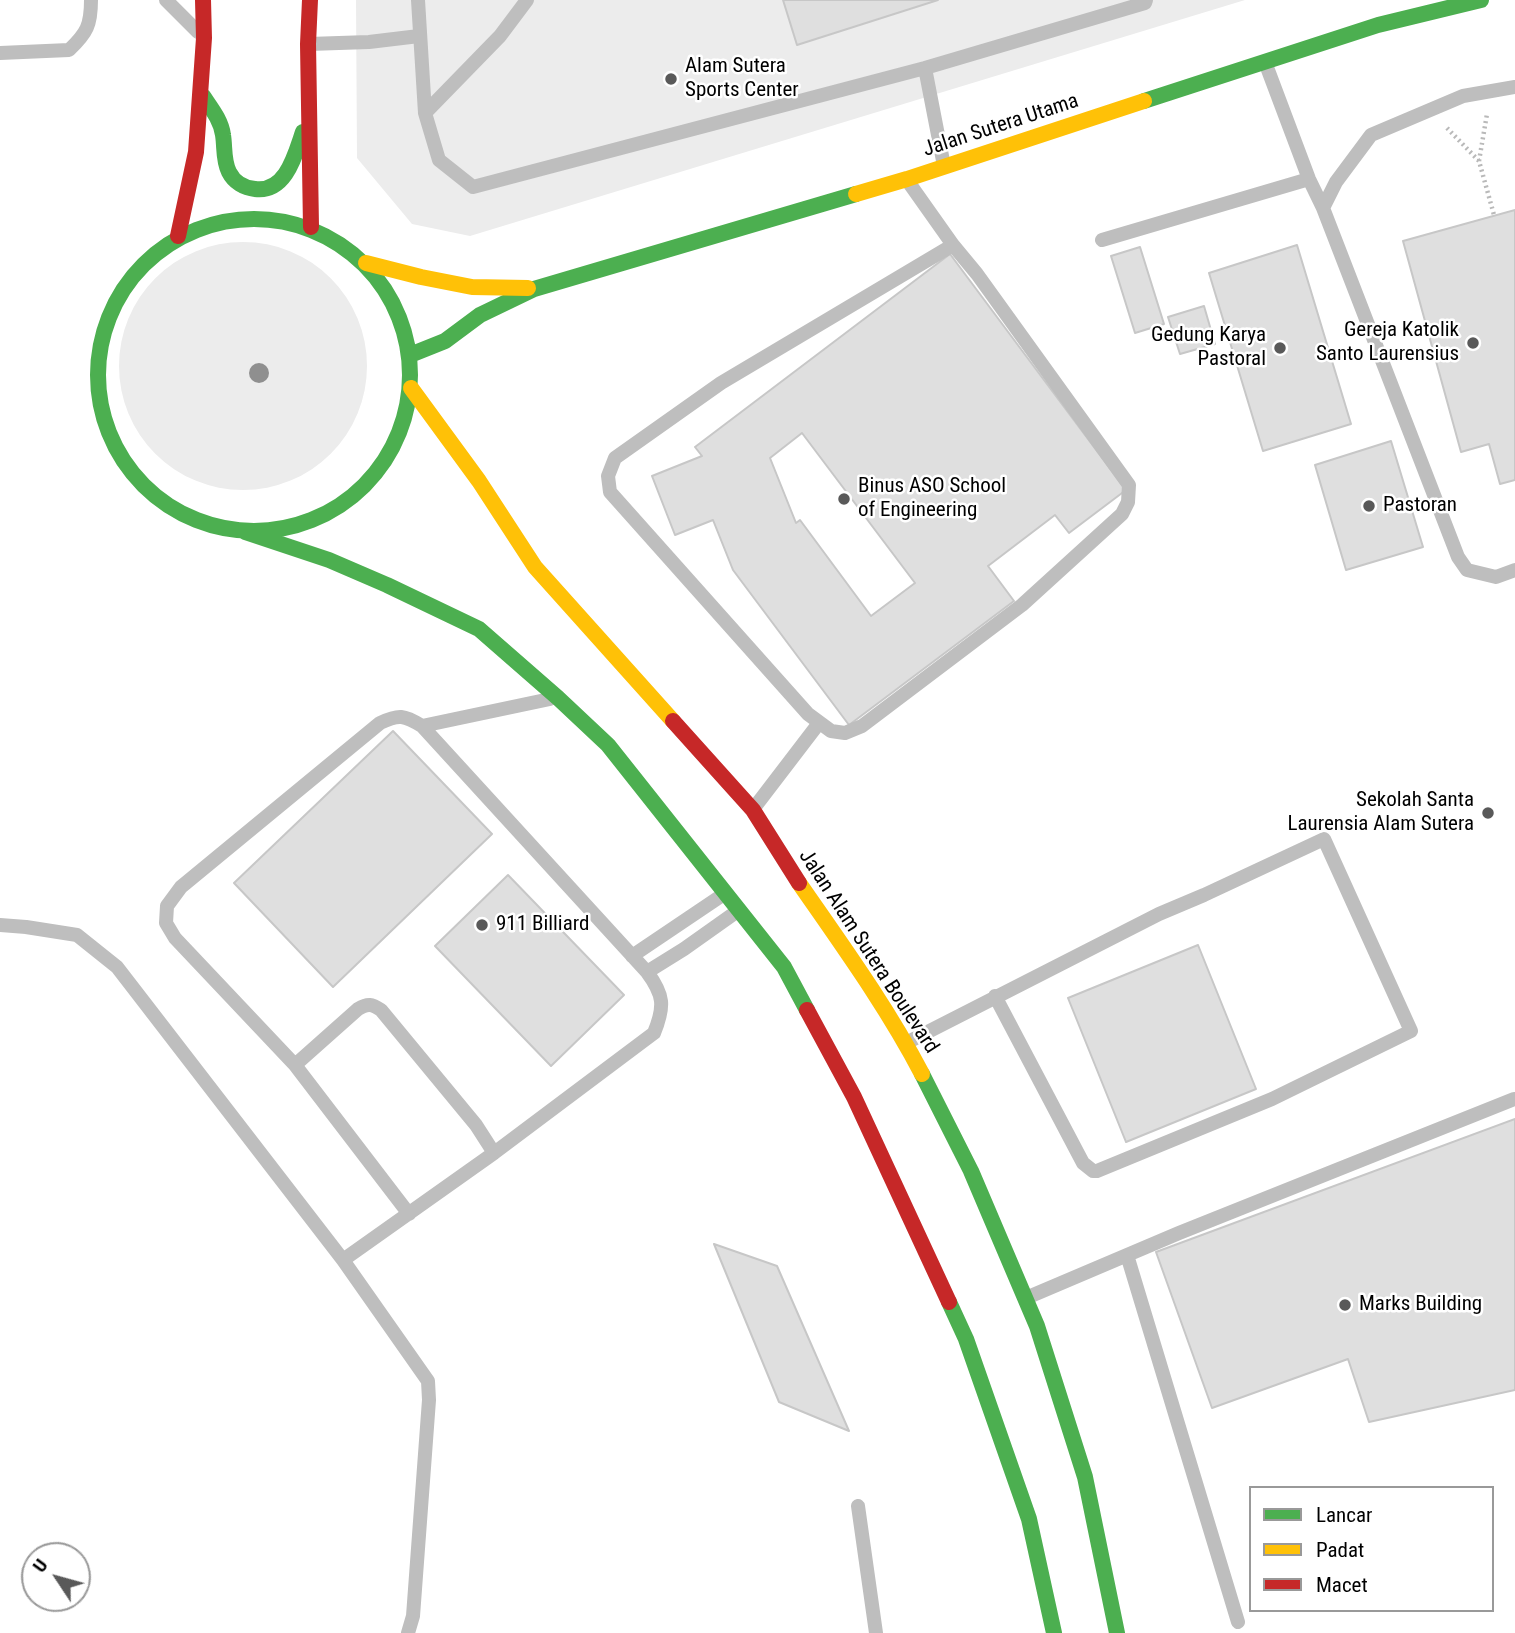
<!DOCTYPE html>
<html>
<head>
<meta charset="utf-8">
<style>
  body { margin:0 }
  #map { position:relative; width:1515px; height:1633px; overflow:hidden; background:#fff; font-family:"Roboto Condensed",sans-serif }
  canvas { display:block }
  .legend { position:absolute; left:1249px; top:1486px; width:245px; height:126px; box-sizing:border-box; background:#fff; border:2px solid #999; margin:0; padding:9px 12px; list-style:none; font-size:21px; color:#000 }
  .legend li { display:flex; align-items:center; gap:14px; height:35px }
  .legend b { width:35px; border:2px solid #999 }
  .north { position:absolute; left:21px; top:1542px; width:70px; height:70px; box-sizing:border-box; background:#fff; border:2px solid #999; border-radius:50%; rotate:306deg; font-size:19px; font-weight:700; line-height:28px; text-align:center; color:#000 }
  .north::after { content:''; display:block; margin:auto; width:24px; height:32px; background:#595959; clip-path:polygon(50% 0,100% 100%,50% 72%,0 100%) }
</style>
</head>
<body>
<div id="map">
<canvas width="1515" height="1633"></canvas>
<ul class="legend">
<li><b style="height:9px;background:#4caf50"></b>Lancar</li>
<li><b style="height:9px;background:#ffc107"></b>Padat</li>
<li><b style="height:9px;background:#c62828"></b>Macet</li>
</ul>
<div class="north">U</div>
</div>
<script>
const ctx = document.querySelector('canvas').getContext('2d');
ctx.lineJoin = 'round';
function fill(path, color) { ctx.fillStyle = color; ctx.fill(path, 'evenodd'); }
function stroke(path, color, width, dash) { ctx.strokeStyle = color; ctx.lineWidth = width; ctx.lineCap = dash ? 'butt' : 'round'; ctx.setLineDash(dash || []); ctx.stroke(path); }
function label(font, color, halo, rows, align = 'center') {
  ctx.font = font + ' "Roboto Condensed",sans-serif'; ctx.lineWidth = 5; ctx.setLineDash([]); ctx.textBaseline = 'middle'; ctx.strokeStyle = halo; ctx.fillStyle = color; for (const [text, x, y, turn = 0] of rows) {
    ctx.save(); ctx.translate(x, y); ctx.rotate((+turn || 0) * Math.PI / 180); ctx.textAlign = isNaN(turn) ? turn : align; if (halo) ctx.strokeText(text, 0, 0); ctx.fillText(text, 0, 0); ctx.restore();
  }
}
fill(new Path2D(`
  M356,0h889l-775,236 -58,-12 -55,-66z
  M119 366a124 124 0 1 1 248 0a124 124 0 1 1-248 0Z`), '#ececec');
const building = new Path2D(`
  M783,0h155l-141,45z
  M1515,210v270l-15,4 -11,-40 -28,8 -58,-211z
  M1297,245l54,179 -88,27 -54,-178z
  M1140,247l24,77 -29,9 -24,-77z
  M950,254l176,236 -57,43 -14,-18 -67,51 26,35 -165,124 -116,-155 -20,-50 -38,15 -23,-59 50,-20 -7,-9zM802,433l113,150 -44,33 -71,-96 -4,3 -26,-65z
  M1204,306l11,38 -35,10 -12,-37z
  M1391,441l32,106 -77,23 -31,-105z
  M393,731l99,103 -159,153 -99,-104z
  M508,875l116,120 -73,71 -116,-120z
  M1198,945l58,144 -130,53 -58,-144z
  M1515,1119v271l-146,32 -21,-63 -136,49 -56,-156z
  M714,1244l63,22 72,165 -70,-29z`);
fill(building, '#dfdfdf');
stroke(building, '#c7c7c7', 2);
stroke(new Path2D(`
  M1447,128l32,33 15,54
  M1479,161l8,-47`), '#b9b9b9', 4.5, [2, 3.5]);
stroke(new Path2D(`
  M166,0l32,32
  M418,0l7,113 14,47 34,27 452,-119 220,-65 1,-3
  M309,44l60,-2 50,-6
  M0,53l69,-3c18,-17 22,-25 22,-50
  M1265,62l44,117 14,29 135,349 9,13 29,7 19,-7
  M925,68l19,98
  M425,113l75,-77 27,-36
  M907,180l46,65
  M1323,208l13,-26 35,-47 92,-39 52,-9
  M1102,240l207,-61
  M953,245l24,29 152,211 -1,17 -6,12 -100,91 -160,121 -17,7 -14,-2 -23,-17 -198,-222 -2,-16 7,-18 106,-75z
  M422,726l128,-27
  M754,808l65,-85
  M0,925l26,2 51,8 40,32 226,293 85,121 1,19 -16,216 -5,17
  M632,956l92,-62
  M647,972l37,-23 55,-39
  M908,1042l251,-128 45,-19 120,-56 87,192 -139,68 -175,72h-4l-10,-8 -88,-167
  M295,1065l63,-56c10,-6 14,-5 23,1l95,115 18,28 -151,107
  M409,1214l-114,-149 -120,-127 -9,-15 1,-17 14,-19 199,-164c19,-9 24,-8 42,3l225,246c17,23 18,34 7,61l-160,120
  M1127,1255l111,367
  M1026,1298l153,-65 335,-134
  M858,1506l18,127`), '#bebebe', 14);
stroke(new Path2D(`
  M203,96c8,12 18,24 20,39 2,12 0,25 6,37 5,10 15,16 26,17 31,4 40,-34 48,-57
  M1144,101l234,-76 103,-25
  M98 375a156 156 0 1 1 312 0a156 156 0 1 1-312 0Z
  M410,355l35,-14 35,-26 54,-26 322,-95
  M245,532l84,28 58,25 92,44 79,69 50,47 176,222 23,43
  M922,1074l49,97 66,155 48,151 32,156
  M949,1302l17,37 63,180 25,114`), '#4caf50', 16);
stroke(new Path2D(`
  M856,194l51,-15 237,-78
  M366,263l55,14 51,10 56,1
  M411,388l68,93 56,86 138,154
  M799,883c43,62 88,124 123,191`), '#ffc107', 16);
stroke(new Path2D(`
  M310,0l-2,44 3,183
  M178,236l18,-84 8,-114 -1,-38
  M673,721l80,89 46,73
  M807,1010l47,87 95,205`), '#c62828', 16);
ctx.fillStyle = '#8f8f8f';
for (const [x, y] of [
  [259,373]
]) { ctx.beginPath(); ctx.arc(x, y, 10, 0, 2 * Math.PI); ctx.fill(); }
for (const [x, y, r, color] of [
  [671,79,7,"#595959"],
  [1473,343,7,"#595959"],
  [1280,348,7,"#595959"],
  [844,499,7,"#595959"],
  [1369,506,7,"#595959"],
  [1488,813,7,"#595959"],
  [482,925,7,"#595959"],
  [1345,1305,7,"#595959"]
]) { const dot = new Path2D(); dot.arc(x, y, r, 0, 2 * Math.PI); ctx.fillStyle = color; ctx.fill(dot); stroke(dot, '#fff', 2.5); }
label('21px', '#000', '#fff', [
  ["Alam Sutera",685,67],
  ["Sports Center",685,91],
  ["Gereja Katolik",1459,331,"right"],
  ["Santo Laurensius",1459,355,"right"],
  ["Gedung Karya",1266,336,"right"],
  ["Pastoral",1266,360,"right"],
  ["Binus ASO School",858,487],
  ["of Engineering",858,511],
  ["Pastoran",1383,506],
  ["Sekolah Santa",1474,801,"right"],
  ["Laurensia Alam Sutera",1474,825,"right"],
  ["911 Billiard",496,925],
  ["Marks Building",1359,1305]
], 'left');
label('21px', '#000', '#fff', [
  ["Jalan Sutera Utama",1001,126,-18],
  ["Jalan Alam Sutera Boulevard",868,952,57]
]);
</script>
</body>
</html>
